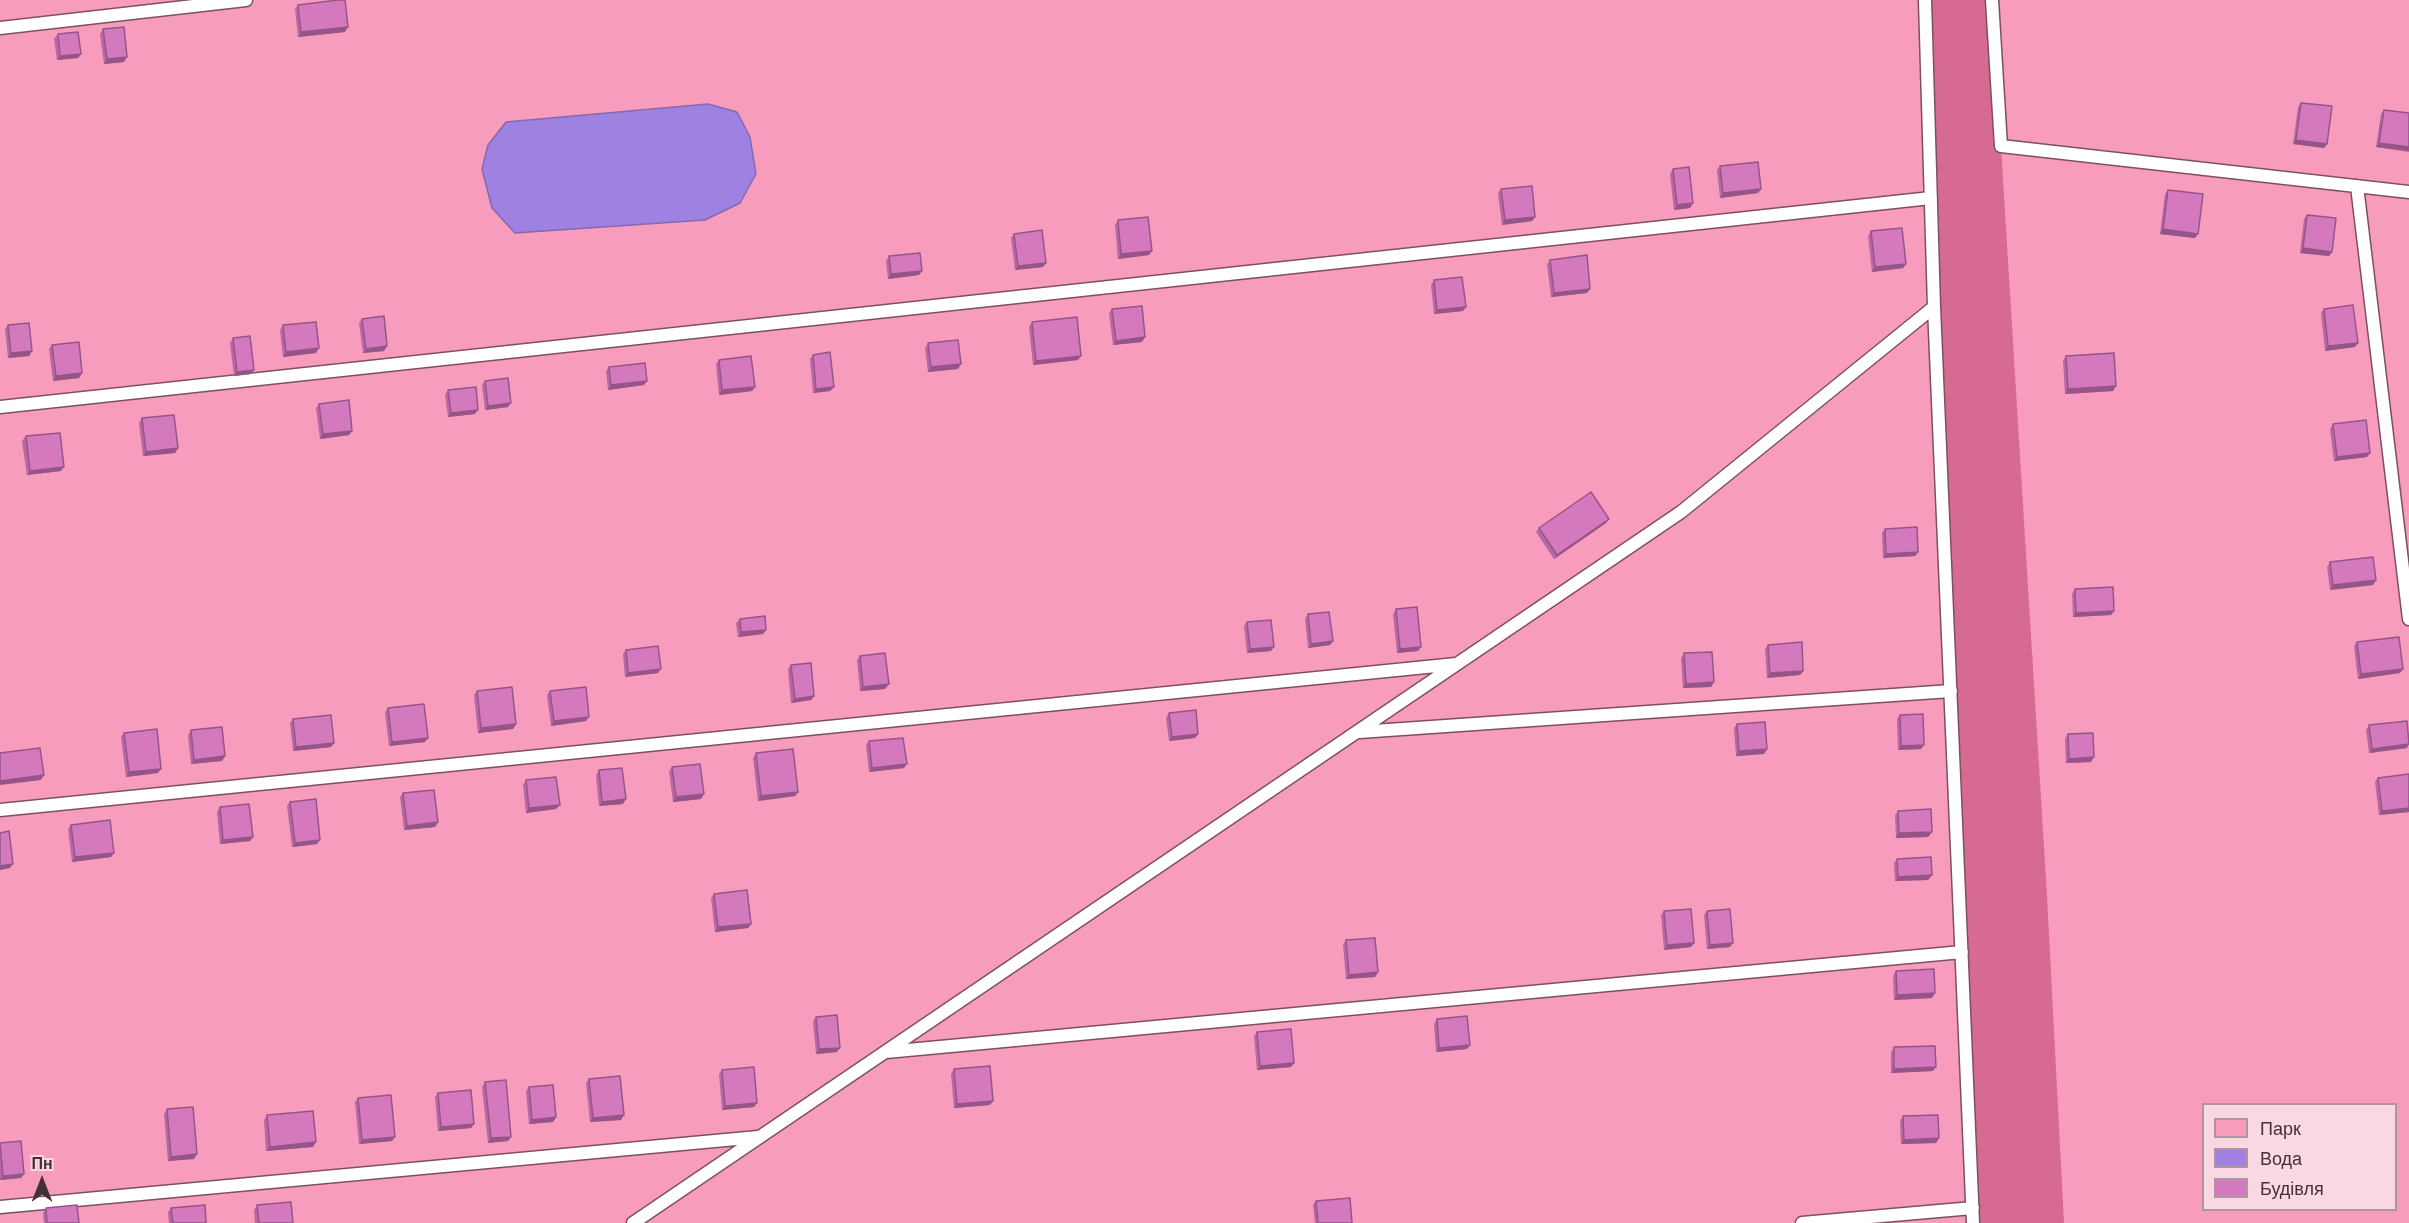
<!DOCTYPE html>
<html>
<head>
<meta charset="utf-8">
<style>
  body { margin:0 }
  #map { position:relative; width:2409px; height:1223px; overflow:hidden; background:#f9c4d6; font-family:Barlow,sans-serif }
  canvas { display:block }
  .legend { position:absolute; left:2202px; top:1103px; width:195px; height:108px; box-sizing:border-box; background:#f9d8e3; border:2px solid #b1959e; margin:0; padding:8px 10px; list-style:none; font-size:18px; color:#453037 }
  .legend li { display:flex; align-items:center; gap:12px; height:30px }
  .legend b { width:30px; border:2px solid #b1959e }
  .north { position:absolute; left:12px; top:1151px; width:60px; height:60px; -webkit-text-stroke:4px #f9d8e3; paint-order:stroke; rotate:0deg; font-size:16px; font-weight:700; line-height:24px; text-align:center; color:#453037 }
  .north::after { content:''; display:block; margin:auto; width:21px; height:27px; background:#453037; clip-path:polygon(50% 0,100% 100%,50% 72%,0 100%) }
</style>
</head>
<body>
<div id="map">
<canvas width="2409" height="1223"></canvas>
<ul class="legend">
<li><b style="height:16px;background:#f89cbd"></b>Парк</li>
<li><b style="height:16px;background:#9f81e2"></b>Вода</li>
<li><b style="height:16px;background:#d579bf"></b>Будівля</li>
</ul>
<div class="north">Пн</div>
</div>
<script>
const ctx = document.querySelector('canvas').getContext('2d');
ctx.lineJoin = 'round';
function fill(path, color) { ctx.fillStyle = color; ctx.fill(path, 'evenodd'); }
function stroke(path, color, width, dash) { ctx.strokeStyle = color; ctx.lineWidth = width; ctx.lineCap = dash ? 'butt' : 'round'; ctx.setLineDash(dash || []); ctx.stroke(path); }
fill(new Path2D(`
  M0,0h2409v1223h-2409zM2204,1104h192v106h-192z`), '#f89cbd');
fill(new Path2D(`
  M1925,0h67l55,896 17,327h-91z`), '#d66a95');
const water = new Path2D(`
  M708,104l29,8 13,25 6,37 -16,29 -35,17 -190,13 -23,-25 -10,-39 6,-24 18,-23z`);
fill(water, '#9f81e2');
stroke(water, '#8469af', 1.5);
const service = new Path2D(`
  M1925,0l9,307 39,916
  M1992,0l9,146 408,46
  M0,28l246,-28
  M2357,186l52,433
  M0,407l1931,-209
  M1359,732l592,-41
  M0,810l1456,-146
  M886,1052l1076,-100
  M0,1207l758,-70
  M633,1223l1048,-711 253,-205
  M1802,1223l171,-15`);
stroke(service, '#7d5060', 15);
stroke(service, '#fff', 12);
fill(new Path2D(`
  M298,5l47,27 -47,5 -3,-28z
  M103,29l21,33 -20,2 -4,-30z
  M58,34l23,20 -3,4 -21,2 -3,-21z
  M2301,103l26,41 -3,4 -31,-4 5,-37z
  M2384,110l25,3v39l-33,-5 5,-33z
  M1720,166l41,23 -3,4 -38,5 -3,-28z
  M1673,169l17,39 -16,2 -4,-36z
  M1501,189l34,28 -3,4 -30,4 -4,-32z
  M2168,190l27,48 -35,-4 5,-40z
  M2307,215l25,37 -3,4 -29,-3 4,-34z
  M1118,220l34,31 -3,4 -31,4 -3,-34z
  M1871,231l35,33 -3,4 -31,4 -4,-36z
  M1014,234l29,33 -28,3 -4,-32z
  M889,256l33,15 -3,4 -31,4 -2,-18z
  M1550,260l40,29 -3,4 -36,4 -4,-33z
  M1434,280l32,27 -3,4 -29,3 -3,-29z
  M1112,309l30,33 -29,3 -4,-32z
  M2324,309l31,38 -30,4 -4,-38z
  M362,319l22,32 -21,2 -4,-30z
  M1032,322l46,38 -45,5 -4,-38z
  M8,325l24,26 -3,5 -21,2 -3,-29z
  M283,325l33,28 -33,4 -3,-27z
  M233,338l18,36 -17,2 -4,-33z
  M928,343l30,26 -30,3 -3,-24z
  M52,345l30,28 -3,5 -26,3 -4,-32z
  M813,355l21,32 -4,4 -17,2 -3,-34z
  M2066,356l47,35 -48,3 -2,-34z
  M719,360l36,27 -3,4 -33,4 -3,-31z
  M609,367l35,18 -36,5 -2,-19z
  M485,381l23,26 -23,3 -3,-25z
  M448,390l27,24 -27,3 -3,-22z
  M319,404l33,27 -3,4 -29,4 -4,-31z
  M142,418l36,30 -3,5 -32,3 -4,-33z
  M2333,424l37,29 -3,4 -33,4 -4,-32z
  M26,436l35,35 -34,4 -5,-34z
  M1606,523l-52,36 -18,-27 3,-4z
  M1885,529l33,23 -3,4 -32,2 -1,-25z
  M2330,562l46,18 -3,5 -43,5 -3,-23z
  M2075,589l39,22 -3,4 -38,2 -1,-23z
  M1396,609l25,38 -3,4 -21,2 -4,-39z
  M1308,614l25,27 -3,4 -22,3 -3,-29z
  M740,619l26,11 -3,4 -25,3 -2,-14z
  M1247,622l24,29 -24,2 -3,-27z
  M2357,642l43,31 -42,6 -4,-33z
  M1768,645l35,26 -3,4 -33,3 -2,-29z
  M626,650l32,23 -33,4 -2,-23z
  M1684,653l30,29 -3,5 -28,1 -2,-30z
  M860,656l29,28 -4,5 -25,2 -3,-31z
  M791,665l23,31 -3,4 -20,3 -3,-34z
  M477,691l39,33 -3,5 -35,4 -4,-38z
  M550,691l36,30 -35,5 -4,-31z
  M388,708l37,34 -36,4 -4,-34z
  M1169,713l29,21 -3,4 -26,3 -3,-23z
  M1900,715l21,34 -23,1 -1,-31z
  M293,719l41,24 -3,4 -38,4 -3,-28z
  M1737,724l30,25 -3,5 -28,2 -2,-28z
  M2369,725l38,23 -38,5 -3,-23z
  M191,730l34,26 -3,5 -31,3 -3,-29z
  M124,733l34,40 -32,4 -5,-40z
  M2068,734l23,28 -25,1 -1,-24z
  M869,741l35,27 -35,4 -3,-27z
  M756,753l42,39 -3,4 -37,5 -5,-43z
  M672,767l32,27 -3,5 -28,3 -4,-31z
  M599,770l24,34 -24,2 -3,-31z
  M2409,774v38l-30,3 -4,-33 3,-4z
  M526,780l34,25 -4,4 -30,4 -3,-28z
  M403,793l35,29 -3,5 -31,3 -4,-33z
  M290,802l30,38 -3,4 -25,3 -5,-41z
  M220,807l33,30 -3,4 -30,3 -3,-32z
  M1898,811l34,21 -4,5 -32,1 -1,-23z
  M71,825l43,28 -3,4 -39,5 -4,-33z
  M1897,859l35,16 -4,5 -33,1 -1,-18z
  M714,894l37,30 -3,4 -33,4 -4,-34z
  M1664,911l27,36 -27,3 -3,-35z
  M1707,911l23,36 -23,2 -3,-34z
  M1346,940l32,32 -3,5 -29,2 -3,-34z
  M1896,971l36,27 -38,2 -1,-24z
  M816,1017l21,35 -21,2 -3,-33z
  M1437,1019l33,26 -3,4 -31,3 -2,-28z
  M1257,1032l37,31 -3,4 -34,3 -3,-34z
  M1894,1047l42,20 -3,4 -42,2v-21z
  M954,1069l36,36 -36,3 -3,-34z
  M722,1070l35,33 -3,4 -32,3 -3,-36z
  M589,1079l32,41 -31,2 -4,-39z
  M485,1082l26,55 -3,4 -20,2 -6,-56z
  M529,1087l27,30 -3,5 -24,2 -3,-33z
  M438,1093l36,31 -3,4 -33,3 -3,-34z
  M358,1098l34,43 -33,3 -4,-42z
  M167,1109l27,50 -26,2 -4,-47z
  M267,1115l46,32 -47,4 -2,-31z
  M1903,1116l36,22 -3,5 -35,1 -1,-23z
  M0,1143l24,31 -3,4 -21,2z
  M1316,1201l36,22h-37l-2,-18z
  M257,1205l36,18h-38l-1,-13z
  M46,1208l33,15h-35l-1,-10z
  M171,1208l35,15h-37l-1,-11z`), '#b768a4');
fill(new Path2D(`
  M348,27l-3,5 -47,5 3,-5z
  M81,54l-3,4 -21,2 3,-4z
  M127,57l-3,5 -20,2 3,-5z
  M2296,140l31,4 -3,4 -31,-4z
  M2379,143l30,4v4l-33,-4z
  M1761,189l-3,4 -38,5 3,-5z
  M1693,203l-3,5 -16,2 3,-5z
  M1535,217l-3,4 -30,4 3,-5z
  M2163,229l35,5 -3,4 -35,-4z
  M2303,248l29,4 -3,4 -29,-3z
  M1152,251l-3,4 -31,4 3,-5z
  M1046,263l-3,4 -28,3 3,-4z
  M1906,264l-3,4 -31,4 3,-5z
  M922,271l-3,4 -31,4 3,-5z
  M1590,289l-3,4 -36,4 3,-4z
  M1466,307l-3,4 -29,3 3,-4z
  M1145,337l-3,5 -29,3 3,-4z
  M2358,343l-3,4 -30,4 3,-5z
  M387,346l-3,5 -21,2 3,-4z
  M319,348l-3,5 -33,4 3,-5z
  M32,351l-3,5 -21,2 3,-5z
  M1081,356l-3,4 -45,5 3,-4z
  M961,364l-3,5 -30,3 3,-5z
  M254,370l-3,4 -17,2 3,-4z
  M82,373l-3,5 -26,3 3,-5z
  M647,381l-3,4 -36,5 3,-5z
  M2116,386l-3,5 -48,3 3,-5z
  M755,387l-3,4 -33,4 3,-5z
  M834,387l-4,4 -17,2 3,-4z
  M511,403l-3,4 -23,3 3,-4z
  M478,410l-3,4 -27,3 3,-4z
  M352,431l-3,4 -29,4 3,-5z
  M178,448l-3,5 -32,3 3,-4z
  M2370,453l-3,4 -33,4 3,-4z
  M64,467l-3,4 -34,4 3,-4z
  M1609,519l-3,4 -52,36 3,-4z
  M1918,552l-3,4 -32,2 3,-4z
  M2376,580l-3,5 -43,5 3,-5z
  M2114,611l-3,4 -38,2 3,-4z
  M766,630l-3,4 -25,3 3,-5z
  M1333,641l-3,4 -22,3 3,-4z
  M1274,647l-3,4 -24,2 3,-4z
  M1421,647l-3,4 -21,2 3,-4z
  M661,669l-3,4 -33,4 3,-4z
  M2403,669l-3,4 -42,6 3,-5z
  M1803,671l-3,4 -33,3 3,-5z
  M1714,682l-3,5 -28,1 3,-4z
  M889,684l-4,5 -25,2 3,-4z
  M814,696l-3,4 -20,3 4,-4z
  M589,717l-3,4 -35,5 3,-5z
  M516,724l-3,5 -35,4 3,-5z
  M1198,734l-3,4 -26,3 3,-4z
  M428,738l-3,4 -36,4 3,-4z
  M334,743l-3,4 -38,4 3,-4z
  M2409,744l-2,4 -38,5 3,-4z
  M1924,745l-3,4 -23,1 3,-4z
  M1767,749l-3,5 -28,2 3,-5z
  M225,756l-3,5 -31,3 3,-4z
  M2094,757l-3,5 -25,1 3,-4z
  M907,764l-3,4 -35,4 3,-4z
  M161,769l-3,4 -32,4 3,-5z
  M44,775l-3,5 -41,5v-4z
  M798,792l-3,4 -37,5 3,-5z
  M704,794l-3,5 -28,3 3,-5z
  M626,799l-3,5 -24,2 3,-4z
  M560,805l-4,4 -30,4 3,-5z
  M2409,808v4l-30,3 3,-4z
  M438,822l-3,5 -31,3 3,-4z
  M1932,832l-4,5 -32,1 3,-5z
  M253,837l-3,4 -30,3 3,-4z
  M320,840l-3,4 -25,3 3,-4z
  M114,853l-3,4 -39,5 3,-5z
  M13,864l-3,4 -10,2v-4z
  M1932,875l-4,5 -33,1 3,-4z
  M751,924l-3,4 -33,4 3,-5z
  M1694,943l-3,4 -27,3 3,-5z
  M1733,943l-3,4 -23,2 3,-4z
  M1378,972l-3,5 -29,2 3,-4z
  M1935,993l-3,5 -38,2 3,-5z
  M1470,1045l-3,4 -31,3 3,-4z
  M840,1048l-3,4 -21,2 3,-5z
  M1294,1063l-3,4 -34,3 3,-4z
  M1936,1067l-3,4 -42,2 3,-4z
  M993,1101l-3,4 -36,3 3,-4z
  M757,1103l-3,4 -32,3 3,-4z
  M624,1115l-3,5 -31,2 3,-4z
  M556,1117l-3,5 -24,2 3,-4z
  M474,1124l-3,4 -33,3 3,-4z
  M395,1137l-3,4 -33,3 3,-4z
  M511,1137l-3,4 -20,2 3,-5z
  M1939,1138l-3,5 -35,1 3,-4z
  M316,1142l-3,5 -47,4 4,-4z
  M197,1154l-3,5 -26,2 3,-4z
  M24,1174l-3,4 -21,2 3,-4z`), '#955586');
const building = new Path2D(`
  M338,0h7l3,27 -47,5 -3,-27z
  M124,27l3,30 -20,2 -4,-30z
  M78,32l3,22 -21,2 -2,-22z
  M2301,103l31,3 -5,38 -31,-4z
  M2384,110l25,3v34l-30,-4z
  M1758,162l3,27 -38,4 -3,-27z
  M1689,167l4,36 -16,2 -4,-36z
  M1532,186l3,31 -30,3 -4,-31z
  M2168,190l35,4 -5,40 -35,-5z
  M2307,215l29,3 -4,34 -29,-4z
  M1148,217l4,34 -31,3 -3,-34z
  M1902,228l4,36 -31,3 -4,-36z
  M1042,230l4,33 -28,3 -4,-32z
  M920,253l2,18 -31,3 -2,-18z
  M1587,255l3,34 -36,4 -4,-33z
  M1462,277l4,30 -29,3 -3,-30z
  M2353,305l5,38 -30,3 -4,-37z
  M1142,306l3,31 -29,4 -4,-32z
  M384,316l3,30 -21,3 -4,-30z
  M1077,317l4,39 -45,5 -4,-39z
  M316,322l3,26 -33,4 -3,-27z
  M29,323l3,28 -21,2 -3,-28z
  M250,336l4,34 -17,2 -4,-34z
  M958,340l3,24 -30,3 -3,-24z
  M79,342l3,31 -26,3 -4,-31z
  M830,352l4,35 -18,2 -3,-34z
  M2114,353l2,33 -48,3 -2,-33z
  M751,356l4,31 -33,3 -3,-30z
  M645,363l2,18 -36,4 -2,-18z
  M508,378l3,25 -23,3 -3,-25z
  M476,387l2,23 -27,3 -3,-23z
  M349,400l3,31 -29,3 -4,-30z
  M174,415l4,33 -32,4 -4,-34z
  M2366,420l4,33 -33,4 -4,-33z
  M60,433l4,34 -34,4 -4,-35z
  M1591,492l18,27 -52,36 -18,-27z
  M1917,527l1,25 -32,2 -1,-25z
  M2373,557l3,23 -43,5 -3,-23z
  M2113,587l1,24 -38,2 -1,-24z
  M1417,607l4,40 -21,2 -4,-40z
  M1329,612l4,29 -22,3 -3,-30z
  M765,616l1,14 -25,2 -1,-13z
  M1271,620l3,27 -24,2 -3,-27z
  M2399,637l4,32 -42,5 -4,-32z
  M1802,642l1,29 -33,2 -2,-28z
  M658,646l3,23 -33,4 -2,-23z
  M1712,652l2,30 -28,2 -2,-31z
  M885,653l4,31 -26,3 -3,-31z
  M811,663l3,33 -19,3 -4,-34z
  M512,687l4,37 -35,4 -4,-37z
  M586,687l3,30 -35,4 -4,-30z
  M424,704l4,34 -36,4 -4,-34z
  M1196,710l2,24 -26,3 -3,-24z
  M1923,714l1,31 -23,1 -1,-31z
  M331,715l3,28 -38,4 -3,-28z
  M2407,721l2,23 -37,5 -3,-24z
  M1765,722l2,27 -28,2 -2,-27z
  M222,727l3,29 -31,4 -3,-30z
  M157,729l4,40 -32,3 -5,-39z
  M2093,733l1,24 -25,2 -1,-25z
  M903,738l4,26 -35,4 -3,-27z
  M40,748l4,27 -44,6v-28z
  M793,749l5,43 -37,4 -5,-43z
  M700,764l4,30 -28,3 -4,-30z
  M622,768l4,31 -24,3 -3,-32z
  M2409,774v34l-27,3 -4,-33z
  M556,777l4,28 -31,3 -3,-28z
  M434,790l4,32 -31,4 -4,-33z
  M316,799l4,41 -25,3 -5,-41z
  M249,804l4,33 -30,3 -3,-33z
  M1931,809l1,23 -33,1 -1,-22z
  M110,820l4,33 -39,4 -4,-32z
  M9,831l4,33 -13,2v-33z
  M1931,857l1,18 -34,2 -1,-18z
  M747,890l4,34 -33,3 -4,-33z
  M1691,909l3,34 -27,2 -3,-34z
  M1730,909l3,34 -23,2 -3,-34z
  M1375,938l3,34 -29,3 -3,-35z
  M1934,969l1,24 -38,2 -1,-24z
  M837,1015l3,33 -21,1 -3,-32z
  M1467,1016l3,29 -31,3 -2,-29z
  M1291,1029l3,34 -34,3 -3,-34z
  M1935,1046l1,21 -42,2v-22z
  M990,1066l3,35 -36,3 -3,-35z
  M754,1067l3,36 -32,3 -3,-36z
  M620,1076l4,39 -31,3 -4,-39z
  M506,1080l5,57 -20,1 -6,-56z
  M553,1085l3,32 -24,3 -3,-33z
  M471,1090l3,34 -33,3 -3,-34z
  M391,1095l4,42 -33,3 -4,-42z
  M193,1107l4,47 -26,3 -4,-48z
  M313,1111l3,31 -46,5 -3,-32z
  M1938,1115l1,23 -35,2 -1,-24z
  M21,1141l3,33 -21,2 -3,-33z
  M1350,1198l2,25h-34l-2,-22z
  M291,1202l2,21h-34l-2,-18z
  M77,1205l2,18h-32l-1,-15z
  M205,1205l1,18h-33l-2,-15z`);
fill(building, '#d579bf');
stroke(building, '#955586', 1.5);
</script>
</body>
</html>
